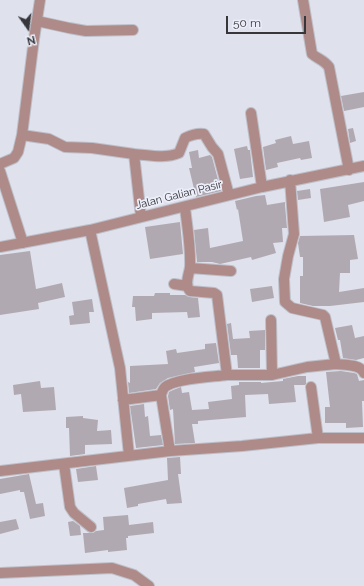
<!DOCTYPE html>
<html>
<head>
<meta charset="utf-8">
<style>
  body { margin:0 }
  #map { position:relative; width:364px; height:586px; overflow:hidden; background:#dfe1ec; font-family:Raleway,sans-serif }
  canvas { display:block }
  .north { position:absolute; left:8px; top:8px; width:40px; height:40px; -webkit-text-stroke:3px #eceef9; paint-order:stroke; rotate:166deg; font-size:11px; font-weight:700; line-height:16px; text-align:center; color:#36363b }
  .north::after { content:''; display:block; margin:auto; width:14px; height:18px; background:#36363b; clip-path:polygon(50% 0,100% 100%,50% 72%,0 100%) }
  .scale { position:absolute; left:226px; top:16px; width:80px; height:18px; box-sizing:border-box; border:2px solid #36363b; border-top:0; padding-left:5px; font-size:12px; line-height:14px; white-space:nowrap; color:#36363b; -webkit-text-stroke:3px #eceef9; paint-order:stroke }
</style>
</head>
<body>
<div id="map">
<canvas width="364" height="586"></canvas>
<div class="north">N</div>
<div class="scale">50 m</div>
</div>
<script>
const ctx = document.querySelector('canvas').getContext('2d');
ctx.lineJoin = 'round';
function fill(path, color) { ctx.fillStyle = color; ctx.fill(path, 'evenodd'); }
function stroke(path, color, width, dash) { ctx.strokeStyle = color; ctx.lineWidth = width; ctx.lineCap = dash ? 'butt' : 'round'; ctx.setLineDash(dash || []); ctx.stroke(path); }
function label(font, color, halo, rows, align = 'center') {
  ctx.font = font + ' Raleway,sans-serif'; ctx.lineWidth = 3.5; ctx.setLineDash([]); ctx.textBaseline = 'middle'; ctx.strokeStyle = halo; ctx.fillStyle = color; for (const [text, x, y, turn = 0] of rows) {
    ctx.save(); ctx.translate(x, y); ctx.rotate((+turn || 0) * Math.PI / 180); ctx.textAlign = isNaN(turn) ? turn : align; if (halo) ctx.strokeText(text, 0, 0); ctx.fillText(text, 0, 0); ctx.restore();
  }
}
fill(new Path2D(`
  M364,92v15l-20,4 -3,-15z
  M353,128l3,13 -6,2 -2,-14z
  M291,136l2,8 16,-3 3,17 -11,2 -1,-2 -23,5 1,4 -12,3 -3,-23 13,-4 -1,-3z
  M247,146l1,4h2l3,27 -13,2 -6,-30z
  M198,150l1,8 11,-3 2,2 9,34 -25,6 -7,-29h3l-3,-16z
  M364,182v19l-16,4 2,12 -26,5 -4,-33z
  M310,189l1,9 -13,2 -1,-9z
  M265,195l2,10 18,-3v3l2,23h-5l1,14 -10,1 3,10 -24,7 -1,-3 -31,7 -8,-2h-15l-3,-32 14,-2 2,20 33,-7 -5,-32 -1,1 -2,-9 21,-5z
  M180,222l3,32 -33,5 -5,-32z
  M354,235l4,24 -8,1v13h-10l-1,19 25,-4v14l-34,4h-17l-13,-3v-27h3v-19h-3l-2,-14 2,-7z
  M30,251l6,38 26,-6 3,14 -27,6 1,6 -39,6v-60z
  M272,286l2,12 -22,4 -2,-13z
  M155,293h15v2h15l4,2 9,1 2,19 -12,1 -1,-6 -35,1v6l-16,2 -1,-14h-3l1,-11h21z
  M92,299l2,13h-5l1,11 -20,2 -1,-9 5,-1 -2,-13z
  M231,323l2,16 17,-1 -1,-7 16,-1v20h-5v18h-22l-1,-13h-6l-4,-31z
  M352,325l3,13 9,-2v22l-8,2 -13,-2 -3,-18h-2l-3,-12z
  M216,343l3,20 -25,4 1,5 -27,6 -8,5 -4,6 -27,4 -1,-11 2,1v-17l38,-2 -2,-13 10,-2 1,4 28,-4v-5z
  M341,371l13,2 3,1 2,7 5,-1v21h-2l1,26 -17,1v-5h-21v-16h5l-4,-35z
  M298,376h8v8l-1,1h-11l2,17 -27,2 -1,-10 -23,1 1,22 -48,4v3h-6l3,19 -20,1 -2,-35 -3,1 -2,-14 1,-4 4,-2 8,-3 1,6 7,-1 3,18 17,-1 -1,-7 24,-3 -1,-13 8,-1v-3h22v1l22,-2v-2z
  M40,381l1,7 13,-1 2,23 -33,2 -2,-18 -7,1 -1,-10z
  M144,404l1,13 3,-1 2,20 11,-1 2,10 -27,3 -6,-42z
  M83,416v2l15,2 -1,11 14,-1 1,14 -27,1v9l-15,2 -1,-28h-3v-11z
  M180,457l1,17h-3l4,29 -15,1 -1,-5 -28,5v2l-11,2 -3,-20 44,-8 -1,-22z
  M96,466l2,14 -20,2 -2,-13z
  M29,474l7,30 7,-1 2,13 -15,3 -6,-27h-4v-2l-20,4v-15z
  M128,515l1,10 24,-3 1,11 -26,3v2h-2l1,12 -19,2v-2l-23,3 -2,-20h10l3,-2 8,-1 -1,-13z
  M16,519l3,10 -19,5v-12z
  M73,521l7,5 1,9 -11,1 -2,-14z`), '#b1a9b1');
const minor = new Path2D(`
  M303,0l9,54c6,5 12,6 17,13l20,103
  M37,21l32,7 17,3 47,-1
  M251,113l11,74
  M22,135l27,4 16,8 27,1 42,6 7,63
  M134,154c15,1 31,5 45,-1l6,-15c6,-3 12,-5 19,-4l8,13 6,7 11,41
  M0,164l14,-6 4,-6 4,-17 12,-96 6,-39
  M0,171l23,72
  M290,180l4,54 -6,22 -4,23 1,23 7,6 31,7 2,2 11,47c8,1 25,0 28,9
  M185,207c2,20 6,40 5,60 -1,8 -6,17 0,24l24,2 3,2 10,80h45l35,-8 29,-3
  M90,230l30,138 9,87
  M0,247l90,-17 172,-43 102,-21
  M190,268l41,3
  M174,284l13,2
  M271,320l1,55
  M311,387l7,51
  M123,400l38,-5
  M170,451l-9,-56c1,-3 2,-6 4,-8 11,-9 47,-10 62,-12
  M64,464l6,43 4,6 17,14
  M0,471l170,-20 72,-5 76,-8h46
  M0,573l112,-5 22,7 15,11`);
stroke(minor, '#bdbfc9', 12);
stroke(minor, '#ae8b88', 10);
label('11px', '#36363b', '#eceef9', [
  ["Jalan Galian Pasir",179,195,-14]
]);
</script>
</body>
</html>
